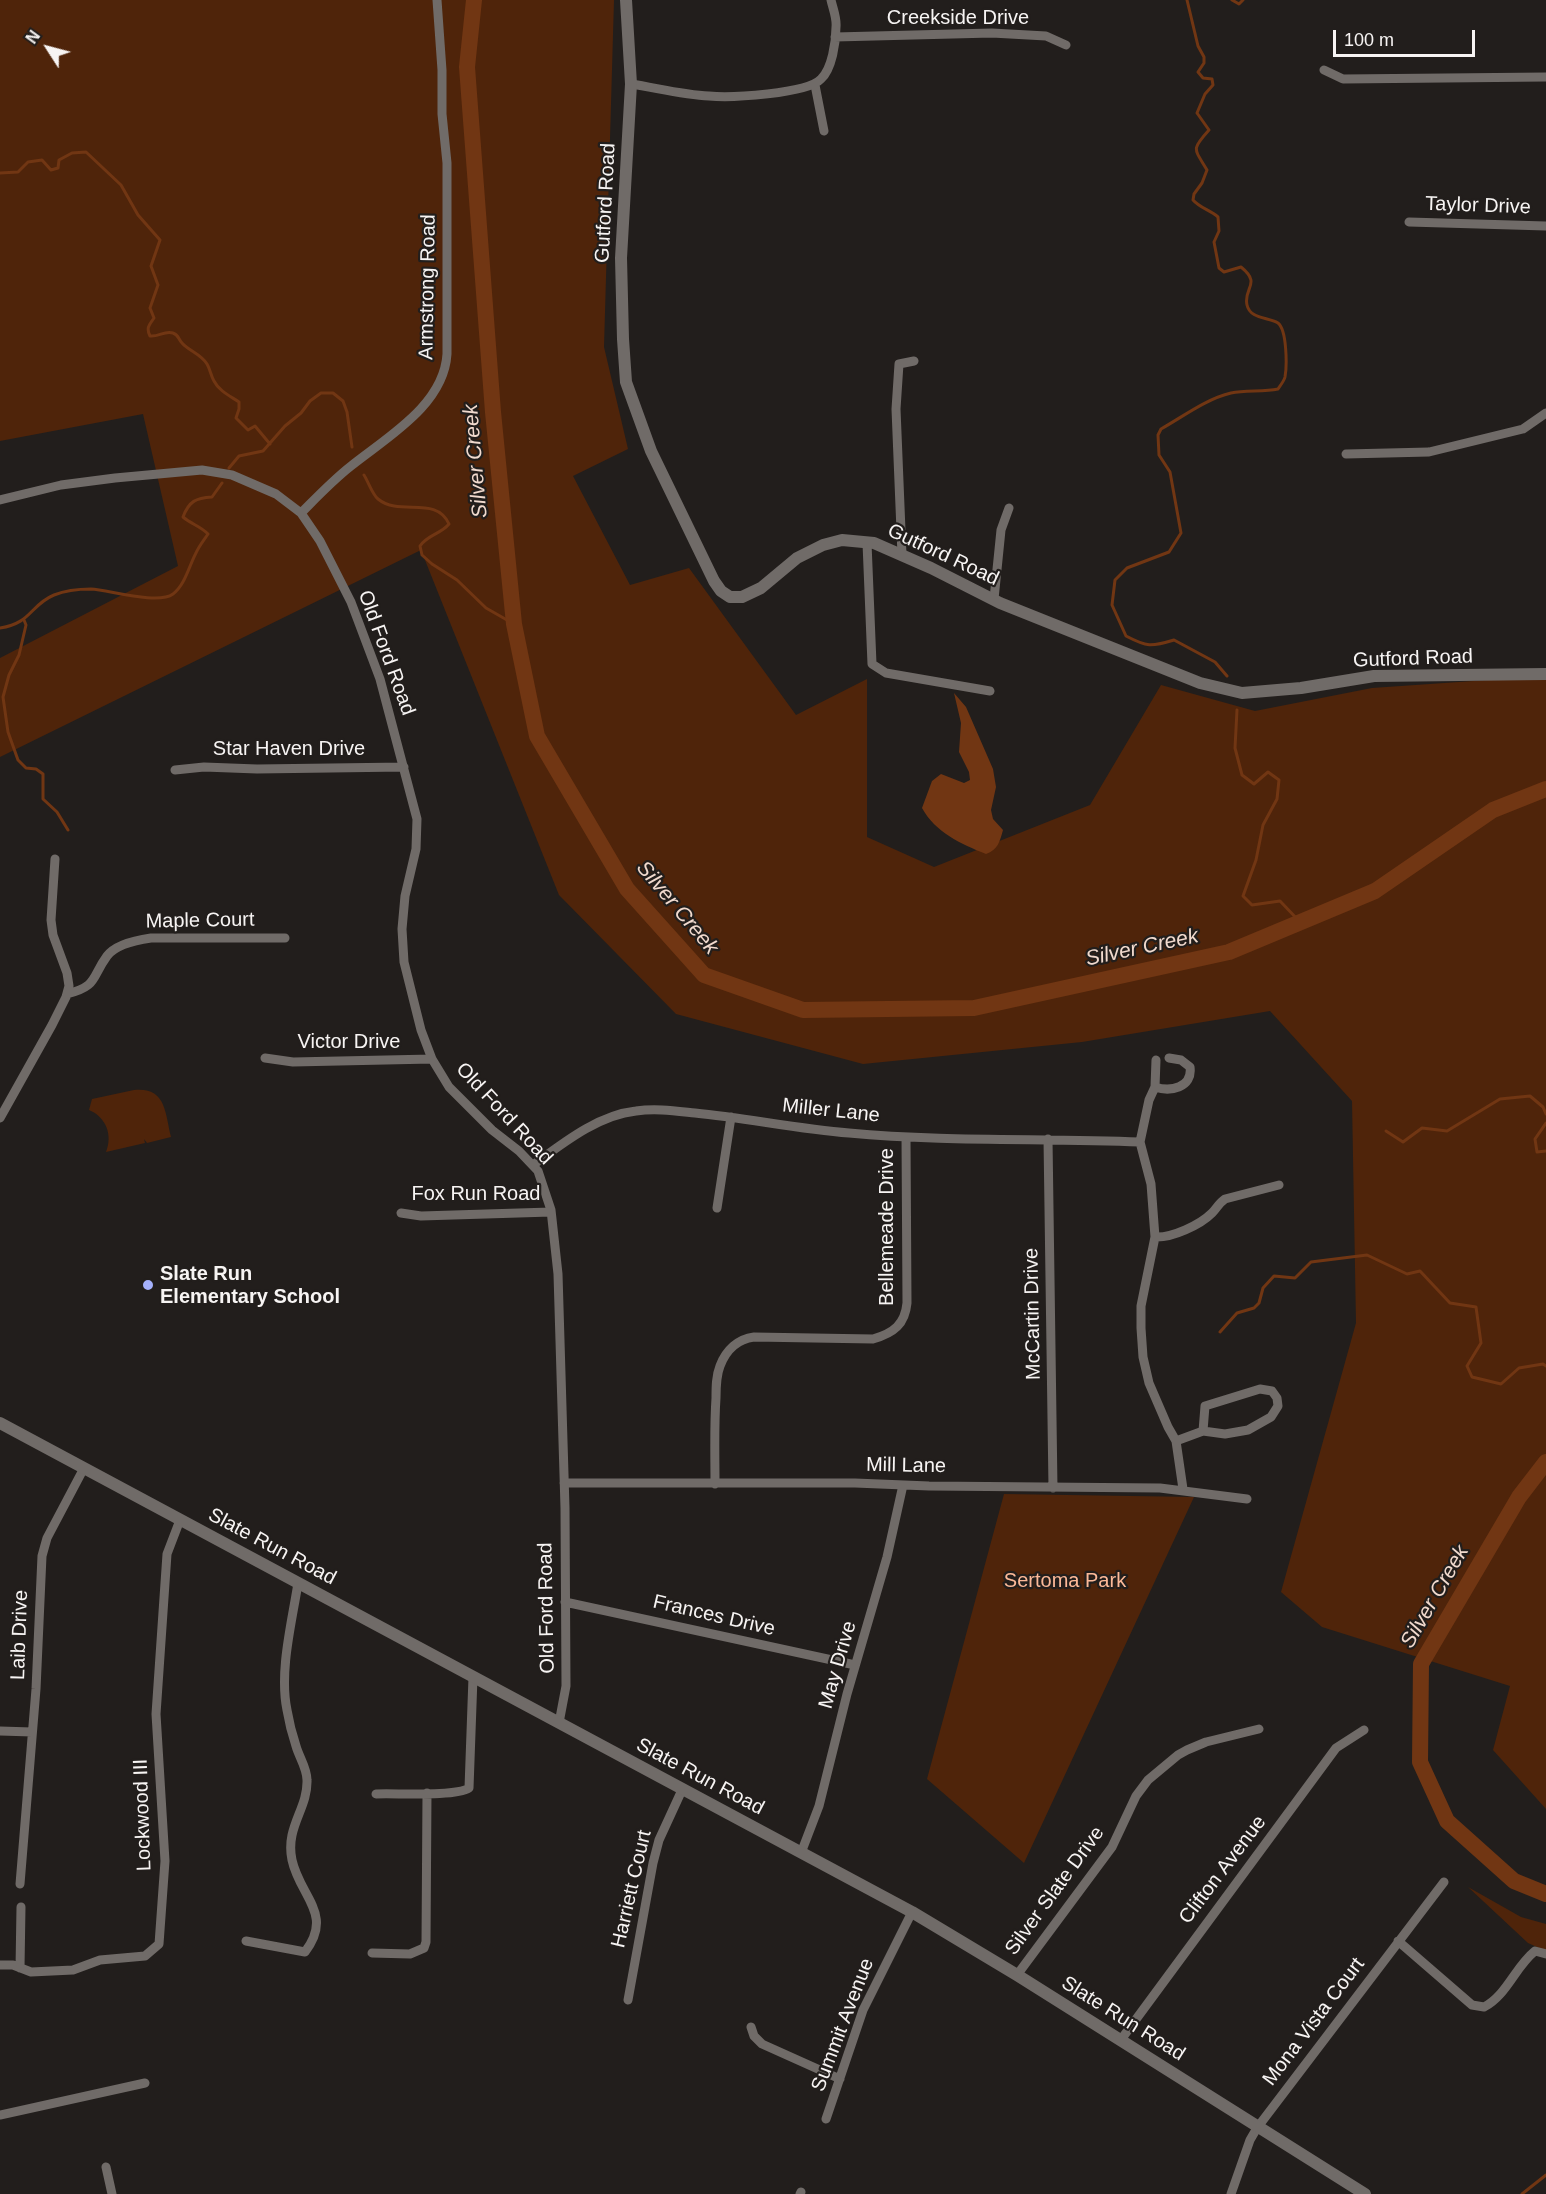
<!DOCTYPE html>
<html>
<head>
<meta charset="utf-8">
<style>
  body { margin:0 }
  #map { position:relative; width:1546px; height:2194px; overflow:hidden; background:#221e1c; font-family:Helvetica,sans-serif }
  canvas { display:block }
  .north { position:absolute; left:18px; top:18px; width:60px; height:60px; -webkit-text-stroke:4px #221e1c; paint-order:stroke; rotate:306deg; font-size:16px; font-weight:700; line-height:24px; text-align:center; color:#f7f4f3 }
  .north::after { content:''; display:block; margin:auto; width:21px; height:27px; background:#f7f4f3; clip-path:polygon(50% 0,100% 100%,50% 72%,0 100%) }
  .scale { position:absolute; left:1333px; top:30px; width:142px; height:27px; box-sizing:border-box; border:3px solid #f7f4f3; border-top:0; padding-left:8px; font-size:18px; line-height:21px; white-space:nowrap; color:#f7f4f3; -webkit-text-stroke:4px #221e1c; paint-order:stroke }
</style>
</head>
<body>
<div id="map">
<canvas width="1546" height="2194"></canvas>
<div class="north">N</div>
<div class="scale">100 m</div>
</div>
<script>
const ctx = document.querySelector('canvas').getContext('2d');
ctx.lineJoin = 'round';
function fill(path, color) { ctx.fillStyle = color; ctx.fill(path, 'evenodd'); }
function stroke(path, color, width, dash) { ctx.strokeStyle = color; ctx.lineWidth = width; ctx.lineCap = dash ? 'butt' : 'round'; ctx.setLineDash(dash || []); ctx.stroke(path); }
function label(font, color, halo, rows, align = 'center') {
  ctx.font = font + ' Helvetica,sans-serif'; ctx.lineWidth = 4.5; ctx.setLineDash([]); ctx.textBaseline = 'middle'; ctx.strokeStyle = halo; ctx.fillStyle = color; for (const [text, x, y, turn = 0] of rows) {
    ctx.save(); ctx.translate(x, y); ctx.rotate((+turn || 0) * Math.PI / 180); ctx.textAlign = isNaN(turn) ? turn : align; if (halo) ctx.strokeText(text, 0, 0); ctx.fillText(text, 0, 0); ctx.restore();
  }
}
fill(new Path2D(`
  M0,0h614l-10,347 24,102 -55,27 57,109 59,-17 107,147 71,-36v158l67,30 156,-62 71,-120 94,26 117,-23 174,-12v1133l-53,-59 17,-64 -188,-59 -41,-35 75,-269 -4,-222 -82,-90 -188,31 -219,22 -187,-50 -117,-119 -138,-345 -421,207v-99l178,-92 -35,-152 -143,27z
  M134,1090c32,-3 31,22 37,47l-24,6 -3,-4 1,4 -39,9c7,-17 0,-35 -17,-42l3,-11z
  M1004,1494l190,3 -170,366 -97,-84z
  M1468,1887l53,30 25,7v27l-18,-8z`), '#4f240a');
fill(new Path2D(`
  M954,693l12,14 27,62 3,18 -5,23 2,9 10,11c-3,11 -5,20 -17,24 -25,-10 -51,-22 -64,-46l10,-27 9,-7 23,9 6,-3 -1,-8 -10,-20 2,-29z`), '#713613');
stroke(new Path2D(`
  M1187,0l11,46 6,11v6l-6,9 5,6 9,1 1,6 -8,9 -8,19 12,17c-18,20 -15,18 -2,40l-5,13 -8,11 -1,6c7,8 17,10 25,17l1,14 -5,11 5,26 5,4 17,-5c21,17 2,21 6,38 3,14 21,12 31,18 9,7 9,43 7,54 -1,4 -5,9 -7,12 -15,3 -32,1 -47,4 -25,6 -47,23 -70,36l-3,6 1,20 11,17 11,61 -12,19 -42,16 -12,12 -3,25 14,31c21,11 25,11 48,4l41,22 12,14
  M1232,0l7,4 4,-4
  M0,173l18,-1 10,-10 14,-2 9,10 7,-2 1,-8 13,-7 14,-1 35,33 17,30 22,25 -9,26 7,19 -8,23 4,10c-5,7 -8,10 -4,18 9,1 15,-6 23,-3 6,2 5,6 9,10 7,8 19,11 25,21 3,5 4,12 7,17 5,10 16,15 25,21v7l-3,9 12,12 7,-4 15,18
  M229,468l10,-12 24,-5 22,-25 16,-13 9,-12 11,-8h12l10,8 4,11 5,35
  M364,475c4,6 8,19 14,24 22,18 58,-4 71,25 -8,10 -22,11 -29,22l2,9 10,9 25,16 29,28 28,16
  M24,620l2,5 -7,30 -10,20 -6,22 5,35 10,28 8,8 10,1 7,5v25l14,13 11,18
  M0,628c32,-5 30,-23 54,-33 10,-4 26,-6 37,-6 18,1 67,16 82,5 12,-9 16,-28 23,-41 3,-7 8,-13 12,-19 -8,-8 -17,-10 -25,-17 6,-16 13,-19 29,-20l10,-14
  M1237,710l-2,38 7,27 12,9 14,-12 11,8 -2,19 -14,26 -7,35 -13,36 9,9 28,-4 20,21
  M1546,1123l-11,16 2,13 9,-1
  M1386,1131l17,11 19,-14 25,3 53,-32 30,-3 13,11 3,7
  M1220,1332l17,-19 17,-5 5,-5 4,-15 11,-12 21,2 16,-16 56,-7 40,19 13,-3 30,32 26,4 5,36 -14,23 5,11 29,7 18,-16 24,-4 3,2
  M1522,2194l24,-19`), '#713613', 3);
stroke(new Path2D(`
  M474,0l-7,67 26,345 21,212 23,112 90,153 77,86 99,35 171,-2 255,-56 146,-61 118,-81 53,-21
  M1546,1462l-27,35 -98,167 -1,98 27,59 67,60 32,13`), '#713613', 16);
stroke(new Path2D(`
  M835,37l157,-4 54,3 20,9
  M1324,70l19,9 203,-2
  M631,84c26,4 52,11 78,12 21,2 98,-2 112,-17 11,-10 15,-37 15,-52 1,-9 -3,-18 -5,-27
  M815,85l9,46
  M1409,222l137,4
  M1346,454l83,-2 94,-23 23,-16
  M0,500l61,-15 54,-7 87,-8 30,5 44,19 25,19 19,28 31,61 29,77 37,140 -1,30 -11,47 -3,33 2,33 17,68 11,29 17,28 43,43 27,21 19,20 13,39 7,64 7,234 1,178 -7,37
  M301,513c16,-16 32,-33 50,-47 36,-29 93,-61 96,-112v-191l-5,-49v-44l-5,-70
  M867,543l5,121 14,9 104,18
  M902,555l-6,-146 3,-45 15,-3
  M994,599l7,-69 8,-22
  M175,770l29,-3 53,2 147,-2
  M67,994c31,-8 24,-16 40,-38 9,-12 30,-16 44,-18h134
  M265,1058l28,4 139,-3
  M1156,1060l-1,27 -6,13 -9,42 11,42 4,53 -14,69v22l2,29 6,26 19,44 8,14 7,48
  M1155,1087c15,5 38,1 35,-20l-9,-7 -12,-2
  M0,1118l52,-93 14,-28 3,-11 -2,-13 -14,-38 -2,-15 4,-61
  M1048,1139l5,349
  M533,1165c30,-22 65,-50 103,-54 20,-3 40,0 59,2 52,5 102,16 154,20 97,9 194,5 291,9
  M717,1208l14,-91
  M401,1213l20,3 130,-4
  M1155,1237c17,1 45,-12 57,-24 5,-5 7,-10 13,-14l54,-14
  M1176,1441l27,-10 22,3 23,-4 23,-13 7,-11 -1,-8 -5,-7 -12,-2 -55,17 -2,25
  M564,1483h291l74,3 231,2 87,11
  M715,1484c0,-29 -1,-57 1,-86 0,-11 0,-22 4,-32 6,-16 18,-27 34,-29l119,2c21,-6 32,-15 34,-36l-1,-166
  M565,1602l290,63
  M0,1731l32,1
  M376,1794c20,-1 79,3 93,-6l4,-111
  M801,1853l18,-47 28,-112 40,-137 16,-72
  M20,1884l16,-195 6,-133 5,-18 37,-70
  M246,1941l59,11c29,-38 -5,-55 -13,-92 -7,-33 16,-51 15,-80 0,-12 -8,-23 -11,-34 -4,-12 -7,-24 -9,-36 -8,-39 5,-88 11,-127
  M1398,1941l74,64 12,2c23,-12 31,-40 51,-56l11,3
  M372,1953l38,1 14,-6 2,-6 1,-149
  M0,1965h13l18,7 42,-2 27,-10 45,-4 14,-12 6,-83 -9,-147 11,-160 13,-34
  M20,1968l1,-61
  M1017,1975l95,-128 24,-51 12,-16 30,-25 9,-5 19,-8 53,-13
  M628,2000l25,-137 6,-23 23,-50
  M751,2027l3,9 8,8 78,35
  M1120,2041l216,-293 28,-18
  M0,2115l145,-32
  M826,2119l37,-109 49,-98
  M106,2167l6,27
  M800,2194l1,-2
  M1231,2194l19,-54 7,-12 187,-246`), '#706b68', 9);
stroke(new Path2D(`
  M626,0l5,84 -10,174 2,81 3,43 25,69 63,130 7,10 9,6h12l19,-9 36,-30 26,-13 19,-5 32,3 57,25 69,35 200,80 42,10 59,-5 73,-12 172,-2
  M0,1423l912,489 105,63 348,219`), '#706b68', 12);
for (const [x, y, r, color] of [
  [148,1285,6,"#a5b1fc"]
]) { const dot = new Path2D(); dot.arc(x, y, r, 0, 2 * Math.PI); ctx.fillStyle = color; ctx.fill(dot); stroke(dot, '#221e1c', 2); }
label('20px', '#f7f4f3', '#221e1c', [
  ["Creekside Drive",958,18],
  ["Gutford Road",606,203,-87],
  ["Taylor Drive",1478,206,2],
  ["Armstrong Road",428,287,-89],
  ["Gutford Road",943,555,25],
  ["Old Ford Road",386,653,70],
  ["Gutford Road",1413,659,-2],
  ["Star Haven Drive",289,749],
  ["Maple Court",200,921,-1],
  ["Victor Drive",349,1042],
  ["Miller Lane",831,1111,6],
  ["Old Ford Road",504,1114,47],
  ["Fox Run Road",476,1194],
  ["Bellemeade Drive",887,1227,-90],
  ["McCartin Drive",1033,1314,-91],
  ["Mill Lane",906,1466,1],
  ["Slate Run Road",272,1547,28],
  ["Old Ford Road",547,1608,-91],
  ["Frances Drive",714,1616,13],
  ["Laib Drive",20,1635,-88],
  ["May Drive",838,1665,-74],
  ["Slate Run Road",700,1777,28],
  ["Lockwood III",143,1815,-92],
  ["Clifton Avenue",1223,1870,-53],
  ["Harriett Court",632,1889,-77],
  ["Silver Slate Drive",1055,1891,-54],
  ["Slate Run Road",1123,2019,32],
  ["Mona Vista Court",1314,2022,-53],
  ["Summit Avenue",843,2025,-69]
]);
label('bold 20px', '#f7f4f3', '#221e1c', [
  ["Slate Run",160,1274],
  ["Elementary School",160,1297]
], 'left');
label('20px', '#fcb998', '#221e1c', [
  ["Sertoma Park",1065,1581]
]);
label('italic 21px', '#f1dace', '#221e1c', [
  ["Silver Creek",476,461,-95],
  ["Silver Creek",677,908,50],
  ["Silver Creek",1142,948,-12],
  ["Silver Creek",1435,1597,-60]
]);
</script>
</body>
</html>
